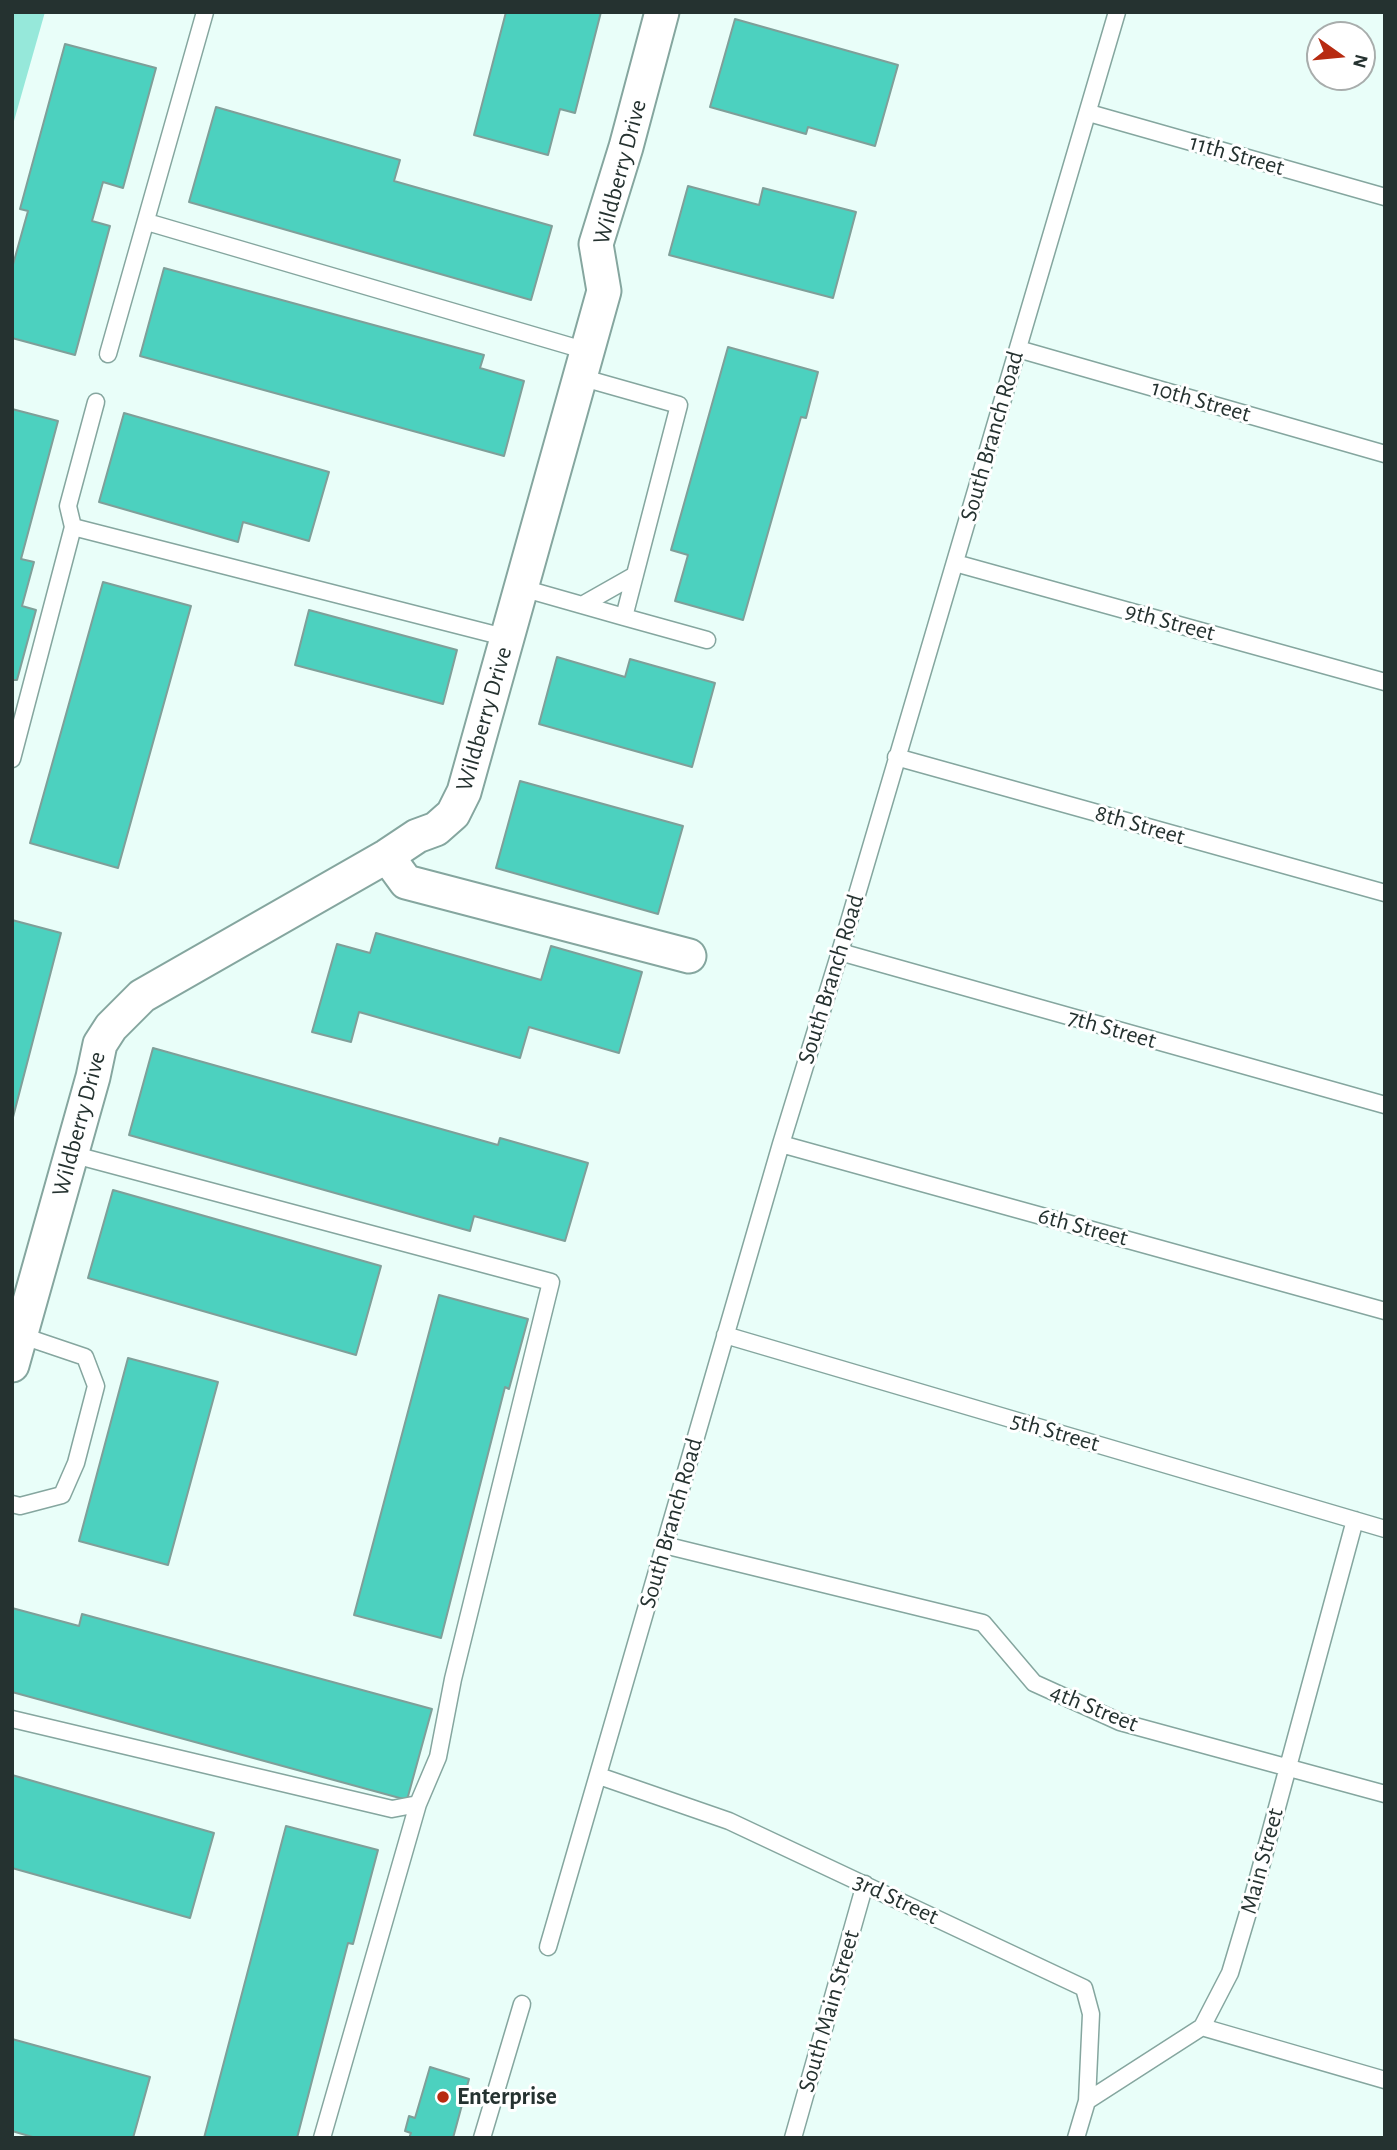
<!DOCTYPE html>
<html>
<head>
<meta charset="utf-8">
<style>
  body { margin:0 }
  #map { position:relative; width:1397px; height:2150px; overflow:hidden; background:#e9fef9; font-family:"Alegreya Sans",sans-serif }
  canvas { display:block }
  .frame { position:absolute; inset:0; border:14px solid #253230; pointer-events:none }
  .north { position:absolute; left:1306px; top:21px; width:70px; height:70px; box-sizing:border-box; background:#fff; border:2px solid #a8adac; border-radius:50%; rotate:105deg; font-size:19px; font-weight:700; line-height:28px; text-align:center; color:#253230 }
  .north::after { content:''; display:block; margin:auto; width:24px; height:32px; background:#b72b11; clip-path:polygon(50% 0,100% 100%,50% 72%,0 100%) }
</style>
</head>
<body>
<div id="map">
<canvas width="1397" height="2150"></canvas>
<div class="frame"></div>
<div class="north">N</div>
</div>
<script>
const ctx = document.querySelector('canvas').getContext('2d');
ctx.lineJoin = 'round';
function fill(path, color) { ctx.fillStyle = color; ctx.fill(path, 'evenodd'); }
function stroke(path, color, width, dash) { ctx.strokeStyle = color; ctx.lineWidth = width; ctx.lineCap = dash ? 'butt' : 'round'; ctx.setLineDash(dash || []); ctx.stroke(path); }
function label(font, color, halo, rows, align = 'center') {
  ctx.font = font + ' "Alegreya Sans",sans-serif'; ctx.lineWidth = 6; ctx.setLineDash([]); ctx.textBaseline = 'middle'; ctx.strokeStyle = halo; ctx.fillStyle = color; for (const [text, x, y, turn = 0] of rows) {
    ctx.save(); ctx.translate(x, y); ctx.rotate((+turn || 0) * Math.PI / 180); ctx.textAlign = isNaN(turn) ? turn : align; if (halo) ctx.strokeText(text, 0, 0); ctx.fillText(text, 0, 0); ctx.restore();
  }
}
fill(new Path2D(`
  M12,12h33l-33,116z`), '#96e8da');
const building = new Path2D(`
  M506,12h95l-26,101 -15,-4 -12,46 -74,-20z
  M735,19l163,46 -23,81 -67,-19 -2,7 -96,-27z
  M65,44l91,24 -33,120 -20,-6 -11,39 18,5 -35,129 -63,-17v-70l16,-57 -8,-2z
  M216,107l184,53 -6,21 158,45 -21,74 -342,-98z
  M688,186l71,19 4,-17 93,24 -23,86 -164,-43z
  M164,268l320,87 -4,13 44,13 -20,75 -364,-100z
  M728,347l90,25 -12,46 -5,-1 -58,203 -68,-19 13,-46 -17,-5z
  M12,409l46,12 -37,138 13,3 -12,44 14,4 -19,70h-5z
  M124,413l205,59 -20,69 -66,-19 -5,20 -139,-40z
  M103,582l88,24 -73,262 -88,-25z
  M309,610l148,40 -14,54 -148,-39z
  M557,657l68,20 5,-18 85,24 -23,84 -153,-43z
  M520,781l163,45 -25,88 -162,-46z
  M12,920l49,13 -49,188z
  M376,933l165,47 10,-34 91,26 -23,81 -90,-26 -9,31 -161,-46 -8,30 -39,-10 25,-88 33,9z
  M153,1048l345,97 2,-7 88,25 -23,78 -91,-25 -4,15 -341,-96z
  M113,1190l268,76 -25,89 -268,-77z
  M439,1295l89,24 -19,70 -4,-2 -64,251 -87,-23z
  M128,1358l90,24 -50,183 -89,-24z
  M12,1608l67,18 3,-12 350,95 -25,91 -395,-108z
  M12,1775l202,58 -24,85 -178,-50z
  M286,1826l92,24 -25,94 -5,-1 -51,195h-93z
  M12,2039l138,38 -17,61h-97l-24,-7z
  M430,2067l39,12 -16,59h-44l2,-5 -6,-2 4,-15 6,2z`);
fill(building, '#4cd1bf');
stroke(building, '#7f9f99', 2);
const service = new Path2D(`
  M1089,113l296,84
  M147,222l440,129
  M1018,349l367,105
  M108,354l97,-342
  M73,527l435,111
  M955,563l430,119
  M522,588l102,29 55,-212 -99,-28
  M582,605l53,-30
  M624,617l83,23
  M896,757l489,136
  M12,759l61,-232 -5,-21 28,-104
  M840,952l545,153
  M781,1144l604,167
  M725,1335l660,194
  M12,1504l8,2 42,-11 14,-32 20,-77 -11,-29 -65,-22
  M664,1545l319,78 51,60 86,39 265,72
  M12,1719l380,90 26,-5 20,-47 15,-78 98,-397 -480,-128
  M599,1776l130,45 355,167 7,26 -4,87 -11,37
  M548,1947l233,-803 59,-192 277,-940
  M1202,2027l183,53
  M1087,2101l115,-74 28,-54 23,-77 102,-376
  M322,2138l96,-334
  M482,2138l40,-134
  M793,2138l72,-254`);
const minor = new Path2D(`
  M387,856l19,26 283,74
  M12,1365l81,-288 7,-33 11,-17 31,-31 245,-140 30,-20 19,-7 17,-15 11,-22 140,-501 -8,-47 30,-97 36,-135`);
stroke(service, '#85a69f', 19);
stroke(minor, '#85a69f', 37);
stroke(service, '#fff', 16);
stroke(minor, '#fff', 33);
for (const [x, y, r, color] of [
  [443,2097,7,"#b72b11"]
]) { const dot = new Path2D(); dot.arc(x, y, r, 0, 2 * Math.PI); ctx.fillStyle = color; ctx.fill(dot); stroke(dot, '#fff', 2.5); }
label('24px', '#253230', '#fff', [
  ["11th Street",1237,155,16],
  ["Wildberry Drive",620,172,-75],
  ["10th Street",1201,401,16],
  ["South Branch Road",992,436,-74],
  ["9th Street",1170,622,15],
  ["Wildberry Drive",484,719,-74],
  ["8th Street",1140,825,16],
  ["South Branch Road",831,979,-73],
  ["7th Street",1112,1029,16],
  ["Wildberry Drive",79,1124,-75],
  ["6th Street",1083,1227,15],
  ["5th Street",1055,1432,16],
  ["South Branch Road",671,1523,-74],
  ["4th Street",1094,1708,22],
  ["Main Street",1262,1861,-75],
  ["3rd Street",896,1899,25],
  ["South Main Street",829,2011,-74]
]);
label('bold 24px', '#253230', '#fff', [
  ["Enterprise",457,2097]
], 'left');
</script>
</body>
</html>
